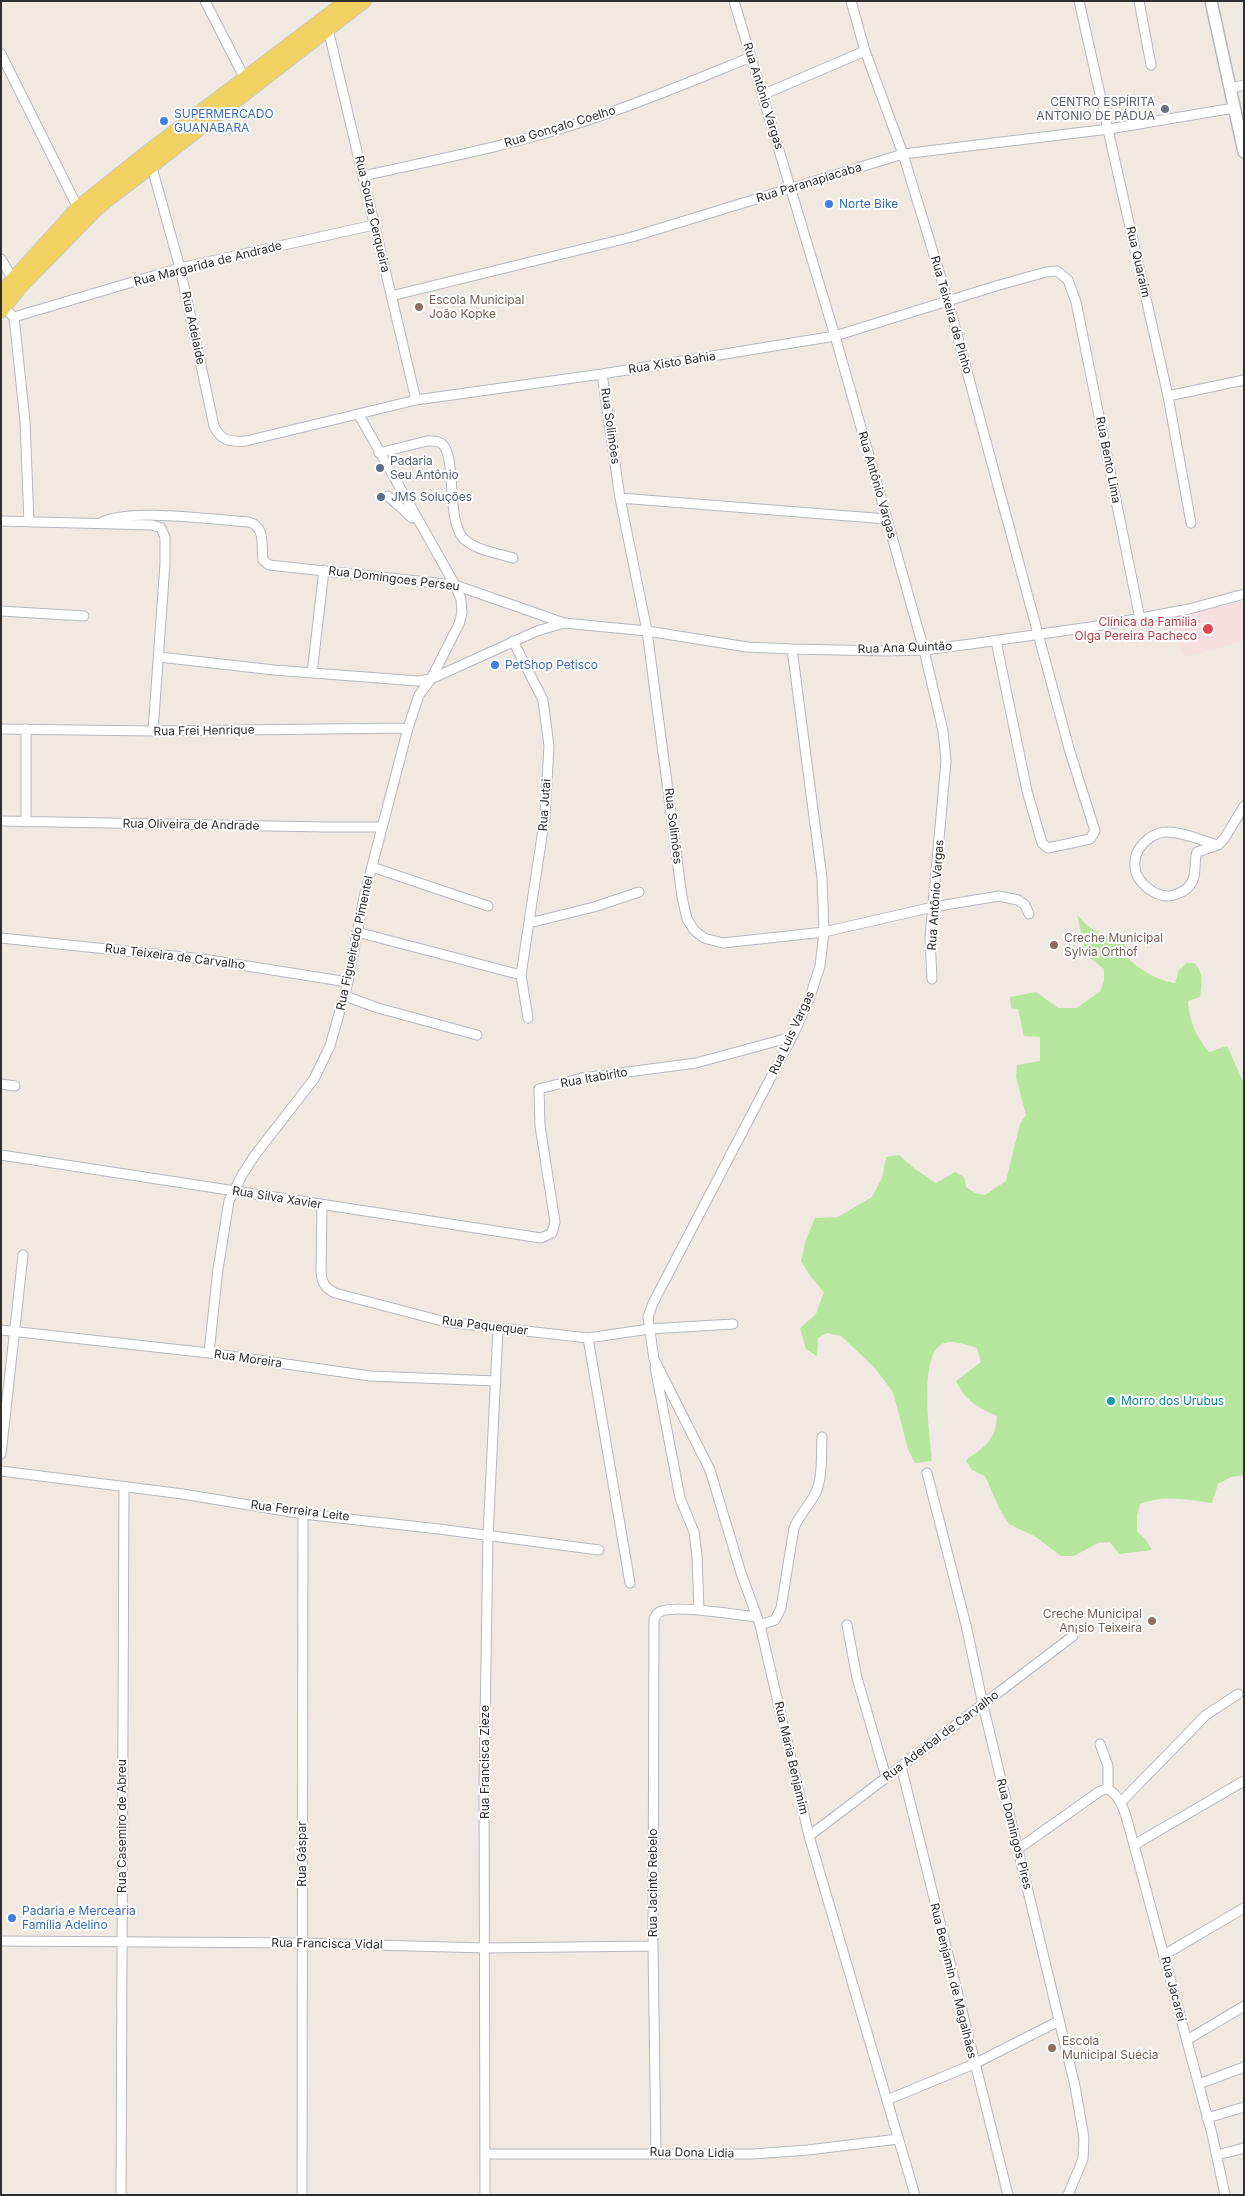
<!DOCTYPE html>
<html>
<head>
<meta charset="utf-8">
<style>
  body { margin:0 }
  #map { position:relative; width:1245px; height:2196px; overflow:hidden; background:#efe9e1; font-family:Inter,sans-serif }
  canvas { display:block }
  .frame { position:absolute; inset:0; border:2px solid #2e2e2e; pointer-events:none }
</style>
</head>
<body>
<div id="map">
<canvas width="1245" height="2196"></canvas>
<div class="frame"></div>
</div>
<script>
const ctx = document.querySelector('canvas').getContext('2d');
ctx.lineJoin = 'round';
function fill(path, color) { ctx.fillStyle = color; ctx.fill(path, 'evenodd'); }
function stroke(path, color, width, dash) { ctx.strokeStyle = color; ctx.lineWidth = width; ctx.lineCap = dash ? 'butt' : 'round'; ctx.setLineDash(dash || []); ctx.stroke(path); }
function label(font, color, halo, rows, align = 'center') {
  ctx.font = font + ' Inter,sans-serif'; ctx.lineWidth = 4; ctx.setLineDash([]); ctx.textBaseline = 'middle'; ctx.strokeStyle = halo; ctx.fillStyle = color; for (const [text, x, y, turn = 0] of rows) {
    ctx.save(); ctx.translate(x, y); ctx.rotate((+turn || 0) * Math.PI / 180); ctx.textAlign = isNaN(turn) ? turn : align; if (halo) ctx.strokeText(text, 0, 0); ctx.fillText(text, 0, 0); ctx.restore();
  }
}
fill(new Path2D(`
  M1244,601v40l-58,16 -11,-17 -5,-22z`), '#f5dfe0');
fill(new Path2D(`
  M1077,915l13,13 34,16 4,5 -3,6c11,13 33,26 50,28l4,-13 7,-7h8c10,9 8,21 6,34l-12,4c1,20 8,36 21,51l18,-6 17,37v392l-13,2 -13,7 -6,19c-25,-3 -48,-9 -72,1l-3,11v16l9,9 6,10 -33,4 -9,-12 -12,1 -24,13h-13l-25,-19 -27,-13 -9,-14 -15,-34 -13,-6 -6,-10c19,-13 30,-20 31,-44 -20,-9 -31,-15 -41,-35l25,-19 -4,-14c-11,-3 -25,-9 -35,-4 -24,12 -12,93 -10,117l-17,2 -7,-14 -15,-57 -19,-25 -33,-31 -14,-3 -9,5 -1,18 -11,-7 -6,-21 16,-14 8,-22 -13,-15 -10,-16 5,-22 9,-21 23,-1 34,-20 10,-19 4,-21 13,-2 16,14 21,14 19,-11 9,5 2,10 9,6 10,2 21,-14 14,-57 6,-9 -10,-38 1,-12 23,-4v-24l-16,-1 -6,-27 -7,-1 -1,-11 26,-5 22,16h18l24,-16 4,-11v-12l-18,-14z`), '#b6e59e');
const minor = new Path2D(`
  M205,1l40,78
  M734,1l101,335 52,183 37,131 19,81 3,30 -16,177 2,41
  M851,1l14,50 38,103 45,147 122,451 25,79 -5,8 -42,9 -6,-5 -15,-52 -31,-150
  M1079,1l89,395 23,127
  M1139,1l12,64
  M328,29l88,371
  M1,54l77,154
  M1231,88l13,-3
  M762,95l103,-44
  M151,164l29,104 34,158c7,15 16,16 32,15l170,-41 186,-26 233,-38 161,-50 50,-14 11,-1 11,9 8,22 64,317
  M363,176c75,-17 151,-31 225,-56 55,-18 109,-41 163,-63
  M1,259l14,24
  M391,296l241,-59 271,-83 206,-25 125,-21
  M4,308l10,9 11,104 4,101
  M14,317l166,-49 194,-43
  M602,374l18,124 27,133 35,266 5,22 7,11 10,8 19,5 101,-11 109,-25 66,-11 19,4 7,5 4,9
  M1168,396l76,-16
  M379,453l48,-12c5,0 11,-1 15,3 15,12 4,75 21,94 11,12 34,15 50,20
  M388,496l24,22
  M620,498l267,21
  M1,521l151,4 9,3 4,9v27l-12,167
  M100,523c27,-16 115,-3 149,-1 17,5 12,24 14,38l6,5 186,20 109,38 83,8 100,16 45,2 94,2 38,-1 47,-6 133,-19 85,-16 55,-15
  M1,611l83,5
  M513,641l30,59 6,46 -4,70 -24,159 7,43
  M792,649l30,229 2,54 -4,34 -11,34 -17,37 -139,266 -5,14 6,42 56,111 31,103 19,52 49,211 106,359
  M159,657l115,13 144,11 13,-2 106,-48 27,-8
  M312,673l12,-103
  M1,729l152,2 255,-3
  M1,821l324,6h57
  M26,822v-93
  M1218,845c-16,-4 -36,-14 -53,-13 -16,2 -32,17 -30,35 1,16 23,33 39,28 6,-2 12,-4 16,-10 8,-10 3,-22 7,-33l21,-7 6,-6 20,-33
  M372,867l116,39
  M529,923l65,-16 45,-15
  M357,932l164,43
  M1,938l202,21 145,23
  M345,996l33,12 99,27
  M1,1084l14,2
  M1,1155l540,83 11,-5 3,-11 -15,-96 -1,-37 43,-11 114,-15 96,-26
  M322,1205l-1,67c1,11 4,16 14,21l111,29 142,16 61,-9 84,-5
  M1,1330l208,23 161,23 126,5
  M588,1338l42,245
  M209,1353l9,-84 11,-68 13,-26 13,-20 59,-76 16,-33 18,-64 16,-85 44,-169 11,-33 12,-16 28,-55 3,-11 -1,-14 -6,-14 -96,-170
  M655,1367l25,131 14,34 3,24 2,54
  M1,1454l22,-199
  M1,1471l182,23 120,20 136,15 160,21
  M927,1473l39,152 17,80 92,381 9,52 -1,21 -15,36
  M760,1625l15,-5 6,-12 13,-80c5,-13 16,-23 22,-36 7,-16 5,-38 6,-55
  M847,1625l10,53 29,99
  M1100,1744l8,22v23
  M901,1766l107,429
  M1108,1789c17,9 20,38 26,56l78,289 13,61
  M1121,1802l85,-87 32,-21
  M809,1836l264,-200
  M1134,1845l110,-64
  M1018,1849l82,-58 8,-2
  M1,1941l301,2 183,5 168,-2
  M1164,1955l80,-47
  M1187,2040l57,-34
  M1199,2084l45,-17
  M887,2100l87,-36 85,-43
  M1207,2118l37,-11
  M656,2152l-3,-206 1,-327c2,-4 3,-7 8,-8 18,-6 74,4 95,6
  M485,2154h268l55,-4 90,-11
  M1217,2155l27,-7
  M121,2195l3,-708
  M302,2195l1,-681
  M485,2195l-1,-409 4,-250 10,-207`);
const tertiary = new Path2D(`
  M1211,1l33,151`);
const primary = new Path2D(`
  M1,293l77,-85 70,-56 199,-151
  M1,311l18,-23 78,-80 267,-207`);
stroke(minor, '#b4b7c1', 11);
stroke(tertiary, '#b4b7c1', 14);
stroke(primary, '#c9c9c9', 16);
stroke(minor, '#fff', 9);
stroke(tertiary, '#fff', 11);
stroke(primary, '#f2d163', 14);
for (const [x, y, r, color] of [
  [1165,109,5,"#6b7280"],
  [164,121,5,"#3f7fe0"],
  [829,204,5,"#3f7fe0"],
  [419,307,5,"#8d6e63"],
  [380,468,5,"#5c6f8a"],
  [381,497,5,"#5c6f8a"],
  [1208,629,6,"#e0444e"],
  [495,665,5,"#3f7fe0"],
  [1054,945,5,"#8d6e63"],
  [1111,1401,5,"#0f9aa8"],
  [1152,1621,5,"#8d6e63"],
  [12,1918,5,"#3f7fe0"],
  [1052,2048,5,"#8d6e63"]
]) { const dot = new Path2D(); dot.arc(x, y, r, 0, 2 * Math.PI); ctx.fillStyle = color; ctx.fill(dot); stroke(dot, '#fff', 2); }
label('12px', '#2e2e2e', '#fff', [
  ["Rua Antônio Vargas",763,96,73],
  ["Rua Gonçalo Coelho",560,127,-17],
  ["Rua Paranapiacaba",809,183,-17],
  ["Rua Souza Cerqueira",372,214,77],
  ["Rua Quaraim",1138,262,77],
  ["Rua Margarida de Andrade",208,264,-14],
  ["Rua Teixeira de Pinho",951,315,74],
  ["Rua Adelaide",193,328,78],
  ["Rua Xisto Bahia",672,363,-9],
  ["Rua Solimões",610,426,82],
  ["Rua Bento Lima",1108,460,79],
  ["Rua Antônio Vargas",877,485,74],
  ["Rua Domingoes Perseu",394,579,7],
  ["Rua Ana Quintão",905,648,-2],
  ["Rua Frei Henrique",204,731,-1],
  ["Rua Jutai",545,805,-86],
  ["Rua Oliveira de Andrade",191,825,1],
  ["Rua Solimões",673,826,83],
  ["Rua Antônio Vargas",936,895,-86],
  ["Rua Figueiredo Pimentel",355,943,-78],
  ["Rua Teixeira de Carvalho",175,957,7],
  ["Rua Luis Vargas",792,1033,-65],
  ["Rua Itabirito",594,1078,-10],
  ["Rua Silva Xavier",277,1198,9],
  ["Rua Paquequer",485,1326,7],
  ["Rua Moreira",248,1359,8],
  ["Rua Ferreira Leite",300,1511,7],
  ["Rua Aderbal de Carvalho",941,1736,-37],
  ["Rua Maria Benjamim",791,1758,77],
  ["Rua Francisca Zieze",485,1762,-90],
  ["Rua Casemiro de Abreu",122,1826,-90],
  ["Rua Domingos Pires",1014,1834,76],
  ["Rua Gáspar",302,1854,-90],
  ["Rua Jacinto Rebelo",653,1883,-90],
  ["Rua Francisca Vidal",327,1944,1],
  ["Rua Benjamin de Magalhães",953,1981,76],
  ["Rua Jacareí",1173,1989,75],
  ["Rua Dona Lidia",692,2153,1]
]);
label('12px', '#5b616d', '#fff', [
  ["CENTRO ESPÍRITA",1155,102],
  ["ANTONIO DE PÁDUA",1155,116]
], 'right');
label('12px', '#366cbe', '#fff', [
  ["SUPERMERCADO",174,114],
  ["GUANABARA",174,128],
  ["Norte Bike",839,204],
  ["PetShop Petisco",505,665],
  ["Padaria e Mercearia",22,1911],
  ["Família Adelino",22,1925]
], 'left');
label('12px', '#785e54', '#fff', [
  ["Escola Municipal",429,300],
  ["João Kopke",429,314],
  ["Creche Municipal",1064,938],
  ["Sylvia Orthof",1064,952],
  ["Creche Municipal",1142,1614,"right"],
  ["An¡sio Teixeira",1142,1628,"right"],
  ["Escola",1062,2041],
  ["Municipal Suécia",1062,2055]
], 'left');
label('12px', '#4e5e75', '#fff', [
  ["Padaria",390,461],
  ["Seu Antônio",390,475],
  ["JMS Soluções",391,497]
], 'left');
label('12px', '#be3a42', '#fff', [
  ["Clínica da Família",1197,622],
  ["Olga Pereira Pacheco",1197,636]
], 'right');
label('12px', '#0d838f', '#fff', [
  ["Morro dos Urubus",1121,1401]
], 'left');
</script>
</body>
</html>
